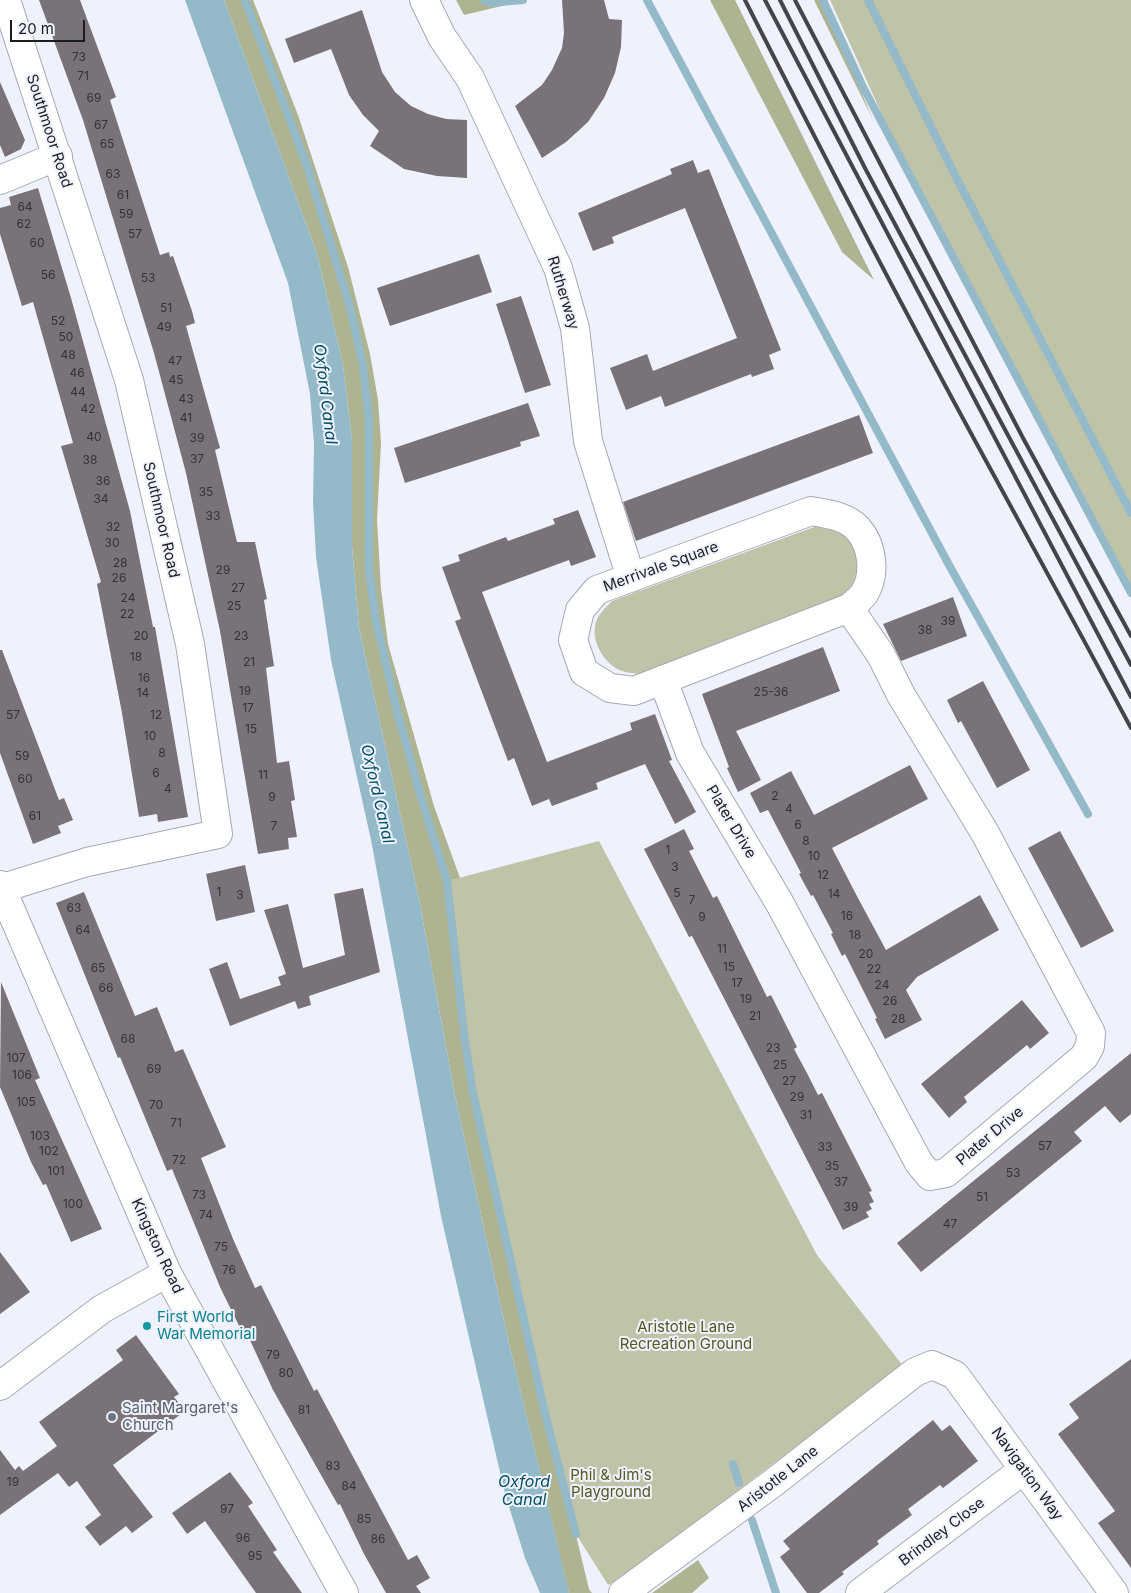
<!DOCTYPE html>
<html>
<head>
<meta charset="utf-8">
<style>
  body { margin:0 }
  #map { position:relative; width:1131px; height:1593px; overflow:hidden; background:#eff2fd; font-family:Inter,sans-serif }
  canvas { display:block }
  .scale { position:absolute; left:10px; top:20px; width:75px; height:22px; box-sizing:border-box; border:2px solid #1b1c20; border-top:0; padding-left:6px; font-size:15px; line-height:18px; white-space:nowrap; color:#1b1c20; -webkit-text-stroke:4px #eff2fd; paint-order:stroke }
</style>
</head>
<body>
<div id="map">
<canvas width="1131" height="1593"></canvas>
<div class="scale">20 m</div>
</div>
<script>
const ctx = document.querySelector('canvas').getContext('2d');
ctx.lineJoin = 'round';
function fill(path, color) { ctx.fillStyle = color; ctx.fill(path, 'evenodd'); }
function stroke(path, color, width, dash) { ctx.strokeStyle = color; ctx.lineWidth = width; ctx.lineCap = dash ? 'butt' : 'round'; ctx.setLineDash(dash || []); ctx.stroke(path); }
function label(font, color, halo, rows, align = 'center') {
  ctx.font = font + ' Inter,sans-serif'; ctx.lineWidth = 4; ctx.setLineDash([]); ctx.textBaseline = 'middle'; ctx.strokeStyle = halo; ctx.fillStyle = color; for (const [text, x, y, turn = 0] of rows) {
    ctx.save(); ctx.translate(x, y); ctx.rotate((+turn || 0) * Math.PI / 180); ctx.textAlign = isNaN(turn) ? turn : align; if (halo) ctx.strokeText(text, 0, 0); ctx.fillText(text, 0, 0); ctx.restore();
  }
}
fill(new Path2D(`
  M830,0h301v593l-241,-461z
  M834,525l24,11 3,44 -15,16 -205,78c-6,-1 -13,-1 -19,-3 -16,-5 -30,-28 -27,-44 1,-11 10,-19 17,-26l205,-75z
  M599,841l218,414 86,111 -283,213 -12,6 -32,-51 -59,-243 -44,-198 -8,-52 -18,-160z`), '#bfc3a8');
fill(new Path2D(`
  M224,0h29l45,115 50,152 22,87 8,46 3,43 -4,77 4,69 7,55 46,162 26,72 -13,3 18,160 8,52 44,198 72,298 3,4h-23l-2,-7 -59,-247 -54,-248 -35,-192 -60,-271 -7,-81v-108l-9,-74 -26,-111z
  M456,0h71l-63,15z
  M710,0h25l139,280 -32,-28z
  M814,0h9l50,120z
  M698,1560l11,18 -17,15h-40z`), '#aeb392');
fill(new Path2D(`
  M185,0h39l93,254 26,111 9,74v108l7,81 60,271 35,192 54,248 61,254h-29l-15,-35 -20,-64 -64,-278 -70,-376 -40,-180 -15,-103 -3,-55 1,-58 -4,-50 -22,-111z`), '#94bac9');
stroke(new Path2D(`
  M245,0l62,166 43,141 13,59 6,54v151l7,50 21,90 25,90 25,80 18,160 8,52 71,316 32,125
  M484,0l6,3 33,-3
  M647,0l302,565 139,249
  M823,0l39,85 269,508
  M868,0l90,181 173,332
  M733,1464l6,19
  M752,1520l24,73`), '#94bac9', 8);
fill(new Path2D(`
  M39,0h41l36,97 -6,3 50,155 9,-3 1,5 3,-1 19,55 3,12 -9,3 34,122 -5,2 22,92h18l12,57 -3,1 10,66 -8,2 11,95 12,-2 6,39 -4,1 6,36 -9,1 1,11 -31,5 -38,-223 -34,-158 -32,-120 -71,-233z
  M562,0h42l5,19 13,1 -1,27 -6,26 -11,25 -16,24 -22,20 -24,16 -27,-52 27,-21 10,-15 10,-22 2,-15z
  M362,10l20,62 13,20 16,14 17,8 18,5 21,1v58l-30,-2 -33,-7 -34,-23 9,-15 -16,-16 -14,-20 -18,-46 -37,14 -9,-24z
  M0,82l25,58 -4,9 -16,8 -5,-12z
  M693,160l5,13 11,-4 72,181 -12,5 5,14 -22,8 -1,-3 -86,33 -4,-11 -35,14 -16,-42 37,-14 6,17 84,-33 -52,-130 -73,29 2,6 -21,8 -15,-38 94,-39 -2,-5z
  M38,188l33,110 59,213 23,116h2l33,190 -30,5 -1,-8 -18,3 -17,-104 -25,-129 4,-2 -40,-136 12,-3 -40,-141 -11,4 -22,-72v-26l11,-3 -2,-8z
  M479,254l13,38 -102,34 -13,-38z
  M521,296l30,89 -26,8 -29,-89z
  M528,403l12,33 -20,6 1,4 -116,37 -11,-35z
  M859,415l14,38 -237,88 -13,-39z
  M578,510l18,47 -25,9 -2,-6 -87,32 65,170 85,-32 -2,-7 25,-9 17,46 -3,1 27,51 -21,12 -30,-60 -49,19 2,6 -46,17 -3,-7 -17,7 -18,-48 -6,3 -53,-140 6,-2 -19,-52 18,-6 -2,-6 48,-18 2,4 47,-17 -2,-5z
  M953,597l14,39 -66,25 -18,-37z
  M823,647l17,44 -104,40 25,49 -23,12 -11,-24 2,-1 -27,-73z
  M0,650h2l57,150 5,-2 9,22 -15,6 3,7 -28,11 -33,-91z
  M983,681l47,89 -33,18 -36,-67 -3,2 -11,-23z
  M910,765l18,34 -96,49 27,52 27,50 94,-55 19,35 -82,47 -11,13 16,30 -37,19 -10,-20 2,-1 -32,-64 -3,2 -11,-22 2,-1 -20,-38 -2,1 -12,-22 2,-1 -33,-63 -8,3 -10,-20 41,-22 23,44z
  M684,829l10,20 -5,2 24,47 4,-2 50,101 4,-2 26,52 -3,2 14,26 10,20 4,-2 50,98 -3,1 5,10 -5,2 3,5 -6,3 3,5 -26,13 -151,-294 -3,1 -45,-88z
  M1060,831l54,100 -33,17 -53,-100z
  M245,865l10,47 -39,9 -10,-47z
  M363,888l17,84 -71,24 2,9 -13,4 -3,-8 -65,25 -21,-57 18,-7 13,37 41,-14 -3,-8 8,-3 -22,-64 24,-6 15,64 42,-13 -11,-61z
  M84,892l51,124 22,-9 18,45 8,-3 43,98 -25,11 32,81 22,49 6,-3 53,106 3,-2 91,171 9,-5 13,23 -14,8 5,7h-35l-22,-39 -24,-50 -2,1 -65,-115 -24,-52 -3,2 -26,-53 -48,-118 -5,2 -47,-114 -2,1 -62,-155z
  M1,982l39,96 -5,2 67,149 -31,13 -25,-58 -3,1 -12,-23 -31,-75z
  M1022,1000l27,33 -19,16 -3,-4 -63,52 3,5 -18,16 -28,-34z
  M1131,1053v61l-11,9 -15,-17 -31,26 8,9 -161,131 -24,-29z
  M0,1252l30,40 -30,22z
  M136,1335l43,59 -5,3 11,14 -72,54 40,52 -21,16 -6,-7 -26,20 -15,-19 16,-12 -24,-34 -8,6 -11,-14 -58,42v-65l15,20 4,-4 4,5 34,-25 -18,-24 84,-62 -7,-10z
  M1131,1359v209l-33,-45 17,-12 -57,-77 21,-16 -10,-14z
  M933,1420l9,11 8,-6 28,36 -35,27 -3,-3 -32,24 4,6 -35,26 2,3 -37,28 2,2 -25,19h-12l-27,-36 10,-8 -7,-8z
  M230,1472l23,31 -5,3 29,44 -4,2 29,41h-46l-51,-72 -18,13 -15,-21z`), '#7a7279');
const street = new Path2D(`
  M424,0l18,37 28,41 88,190 17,60 13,113 43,137
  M0,180l58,-24
  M811,511c16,3 36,5 47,18 15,17 18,46 6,65 -4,5 -10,10 -15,14l-215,83 -24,-3 -26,-16 -11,-32 7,-30 17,-20z
  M663,680l27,73 89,149 140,261 11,13 16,-3 138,-116 6,-11 1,-13 -106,-200 -84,-138 -20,-40 -32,-47
  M0,889l87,-27 131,-28 -28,-190 -61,-264 -123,-380
  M167,1273l177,320
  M623,1593l150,-110 142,-111 17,-7 23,10 159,218
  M860,1593l163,-123`);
const secondary = new Path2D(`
  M0,885l167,388 -65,36 -102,77`);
stroke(street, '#a6a9b3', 30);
stroke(secondary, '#a6a9b3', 30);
stroke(street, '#fff', 28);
stroke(secondary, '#fff', 28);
stroke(new Path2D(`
  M745,0c78,154 157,307 240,459 49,90 98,179 146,269
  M765,0l366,697
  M780,0l86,170 265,495
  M795,0l228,438 108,198`), '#44454a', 4);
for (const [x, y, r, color] of [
  [147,1326,5,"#0f9aa8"],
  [112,1417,5,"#6b7280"]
]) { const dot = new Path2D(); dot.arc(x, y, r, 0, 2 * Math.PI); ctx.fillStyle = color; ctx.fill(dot); stroke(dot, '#eff2fd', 2); }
label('12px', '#333236', null, [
  ["73",79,57],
  ["71",83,76],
  ["69",94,98],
  ["67",101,125],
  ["65",107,144],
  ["63",113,174],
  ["61",123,195],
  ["64",25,207],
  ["59",126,214],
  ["62",24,224],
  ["57",135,234],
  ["60",37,243],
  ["56",48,275],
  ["53",148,278],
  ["51",166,308],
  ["52",58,321],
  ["49",164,327],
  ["50",66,337],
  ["48",68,355],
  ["47",175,361],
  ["46",77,373],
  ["45",176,380],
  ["44",78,392],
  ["43",186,399],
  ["42",88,409],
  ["41",186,418],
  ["40",94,437],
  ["39",197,438],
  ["37",197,459],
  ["38",90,460],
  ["36",103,481],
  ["35",206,492],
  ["34",101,499],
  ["33",213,516],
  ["32",113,527],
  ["30",112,543],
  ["28",120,563],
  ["29",223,570],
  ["26",119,578],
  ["27",238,588],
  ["24",128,598],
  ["25",234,606],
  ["22",127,614],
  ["39",948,621],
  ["38",925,630],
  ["20",141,636],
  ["23",241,636],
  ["18",136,657],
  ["21",249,662],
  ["16",144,678],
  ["19",245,691],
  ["25-36",771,692],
  ["14",143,693],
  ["17",248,708],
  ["57",13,715],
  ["12",156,715],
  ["15",251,729],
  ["10",150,736],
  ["8",162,753],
  ["59",22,756],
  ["6",156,773],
  ["11",263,775],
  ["60",25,779],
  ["4",168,789],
  ["2",775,796],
  ["9",272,797],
  ["4",789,809],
  ["61",35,816],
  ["6",798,825],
  ["7",274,826],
  ["8",806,841],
  ["1",668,850],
  ["10",814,856],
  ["3",675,867],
  ["12",823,875],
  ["1",219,892],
  ["5",677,893],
  ["14",834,894],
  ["3",240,895],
  ["7",692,900],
  ["63",74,908],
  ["16",847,916],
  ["9",702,917],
  ["64",83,930],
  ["18",855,935],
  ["11",722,949],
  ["20",866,954],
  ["15",729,967],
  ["65",98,968],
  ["22",874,969],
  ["17",737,983],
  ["24",882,985],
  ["66",106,988],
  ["19",746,999],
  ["26",890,1001],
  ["21",755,1016],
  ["28",898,1019],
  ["68",128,1039],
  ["23",773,1048],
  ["107",16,1058],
  ["25",780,1065],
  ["69",154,1069],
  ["106",22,1075],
  ["27",789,1081],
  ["29",797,1097],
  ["105",26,1102],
  ["70",156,1105],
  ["31",806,1115],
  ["71",176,1123],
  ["103",40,1136],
  ["57",1045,1146],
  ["33",825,1147],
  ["102",49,1151],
  ["72",179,1160],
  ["35",832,1166],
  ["101",56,1171],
  ["53",1013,1173],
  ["37",841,1182],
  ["73",199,1195],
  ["51",982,1197],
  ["100",73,1204],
  ["39",851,1207],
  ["74",206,1215],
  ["47",950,1224],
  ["75",221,1247],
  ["76",229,1270],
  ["79",273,1355],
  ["80",286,1373],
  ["81",304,1410],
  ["83",333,1466],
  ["19",13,1482],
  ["84",349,1486],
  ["97",227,1509],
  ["85",364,1519],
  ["96",243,1538],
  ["86",378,1539],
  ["95",255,1556]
]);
label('15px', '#1b1c20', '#eff2fd', [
  ["Southmoor Road",49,131,72],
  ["Rutherway",563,293,73],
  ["Southmoor Road",161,520,77],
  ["Merrivale Square",661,567,-20],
  ["Plater Drive",731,822,59],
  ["Plater Drive",990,1136,-40],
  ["Kingston Road",157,1246,65],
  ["Navigation Way",1027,1474,54],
  ["Aristotle Lane",778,1479,-38],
  ["Brindley Close",942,1532,-37]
]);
label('15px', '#0d838f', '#eff2fd', [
  ["First World",157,1317],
  ["War Memorial",157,1334]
], 'left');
label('15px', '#535823', '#eff2fd', [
  ["Aristotle Lane",686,1327],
  ["Recreation Ground",686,1344],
  ["Phil & Jim's",611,1475],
  ["Playground",611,1492]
]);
label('15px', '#5b616d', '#eff2fd', [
  ["Saint Margaret's",122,1408],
  ["Church",122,1425]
], 'left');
label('italic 16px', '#005065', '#eff2fd', [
  ["Oxford Canal",325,394,83],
  ["Oxford Canal",377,794,77],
  ["Oxford",524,1482],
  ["Canal",524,1500]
]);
</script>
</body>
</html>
